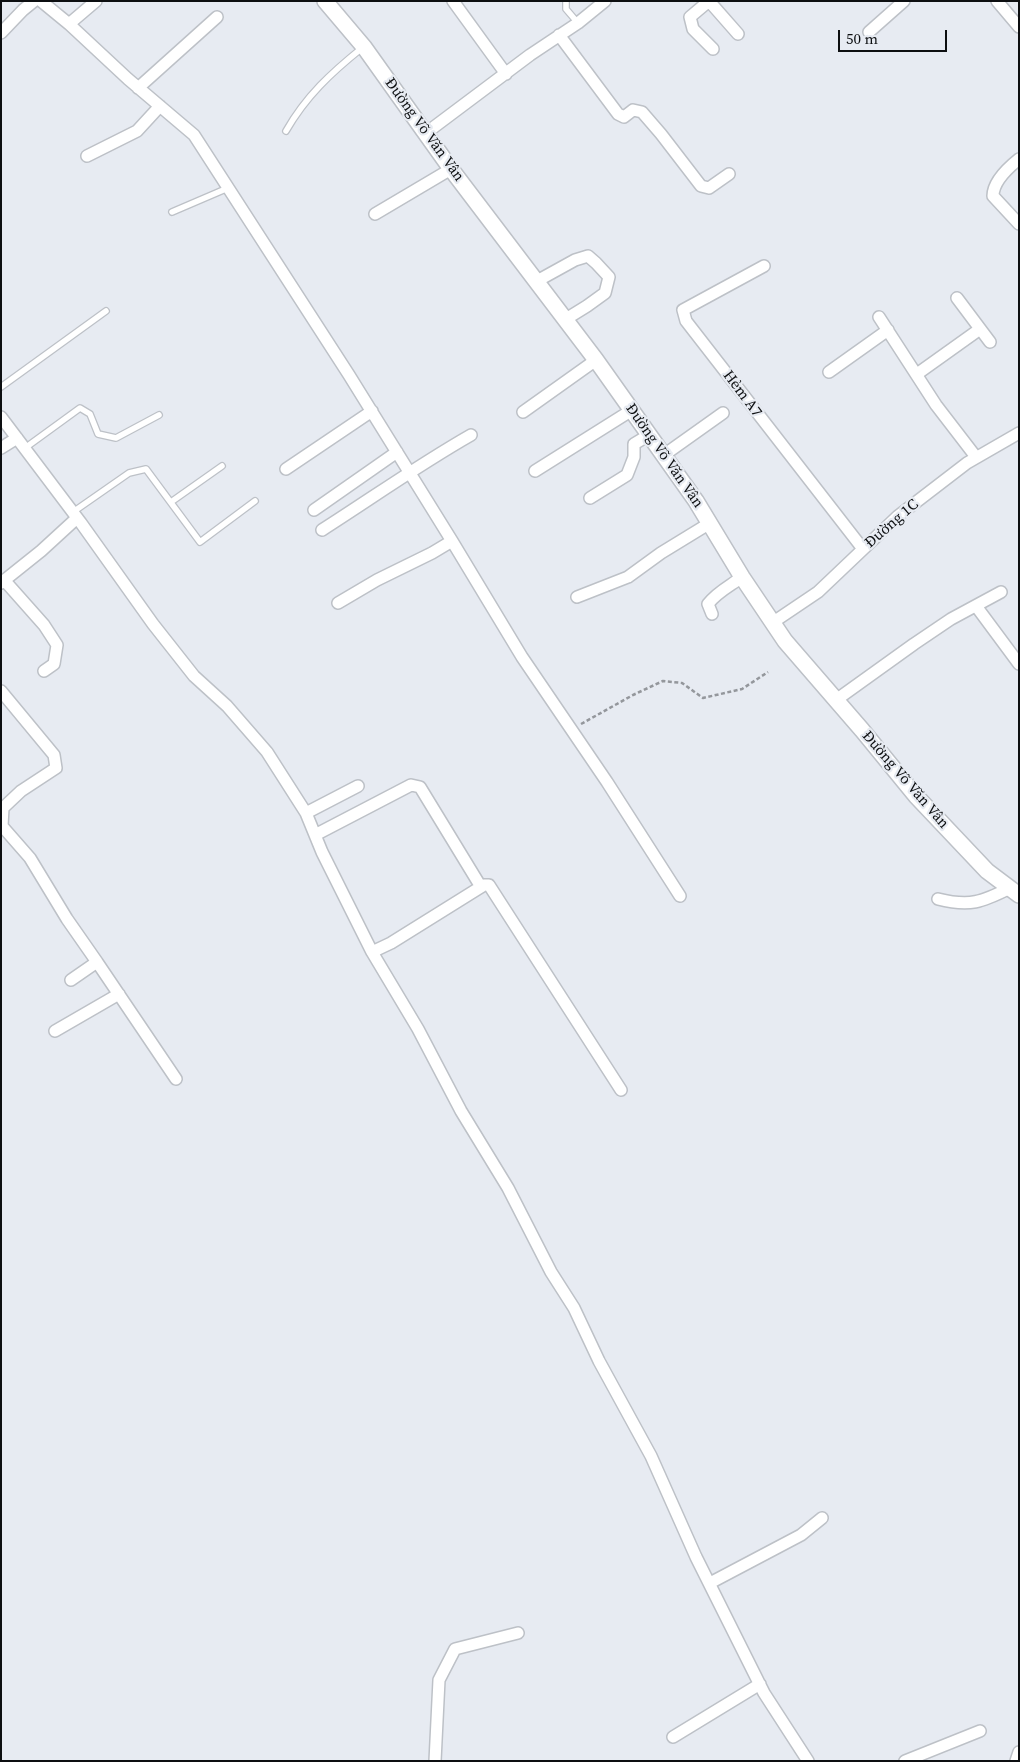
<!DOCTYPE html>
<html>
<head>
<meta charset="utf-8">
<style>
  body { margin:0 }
  #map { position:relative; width:1020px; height:1762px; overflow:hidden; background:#e7ebf2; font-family:"Source Serif 4",serif }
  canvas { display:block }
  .frame { position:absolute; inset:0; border:2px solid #0d0f11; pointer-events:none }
  .scale { position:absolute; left:838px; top:30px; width:109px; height:22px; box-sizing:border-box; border:2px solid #0d0f11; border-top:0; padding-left:6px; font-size:15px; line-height:18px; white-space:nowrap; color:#0d0f11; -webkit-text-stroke:4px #e7ebf2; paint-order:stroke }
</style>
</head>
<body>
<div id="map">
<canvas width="1020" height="1762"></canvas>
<div class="frame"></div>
<div class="scale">50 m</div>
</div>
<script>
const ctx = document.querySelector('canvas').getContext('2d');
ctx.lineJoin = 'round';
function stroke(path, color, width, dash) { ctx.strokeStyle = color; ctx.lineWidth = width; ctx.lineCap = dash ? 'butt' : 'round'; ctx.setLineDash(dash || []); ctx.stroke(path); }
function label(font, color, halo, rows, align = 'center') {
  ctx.font = font + ' "Source Serif 4",serif'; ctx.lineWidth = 4.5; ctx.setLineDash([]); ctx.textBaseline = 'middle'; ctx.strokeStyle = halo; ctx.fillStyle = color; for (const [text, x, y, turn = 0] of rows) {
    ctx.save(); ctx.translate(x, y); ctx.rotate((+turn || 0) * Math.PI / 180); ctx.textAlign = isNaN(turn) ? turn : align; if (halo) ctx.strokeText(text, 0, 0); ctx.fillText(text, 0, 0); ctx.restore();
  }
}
const service = new Path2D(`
  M566,1v8l12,14
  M286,131c20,-35 45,-58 76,-83
  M172,212l56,-24
  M1,387l105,-76
  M25,448l55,-40 10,6 8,20 18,4 43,-23
  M171,502l51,-36
  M73,512l56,-39 17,-4 54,73 55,-41`);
const minor = new Path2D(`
  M41,1l28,23 59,55 66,56 155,240 103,166 70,116 85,125 73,114
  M453,1l53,73
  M709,1l-19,16 3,12 20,20
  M709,1l29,33
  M997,1l22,26
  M69,24l27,-23
  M869,32l35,-31
  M1,33l22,-23 11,-9
  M559,35l59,79 6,3 9,-7 9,2 19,22 40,52 8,2 20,-14
  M138,88l79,-71
  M426,133l104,-78 48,-32 27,-22
  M87,156l50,-25 23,-25
  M1019,159c-10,8 -26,23 -26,37l26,28
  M375,214l76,-45
  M764,266l-81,44 3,11 177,228
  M537,281l38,-21 13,-4 8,7 13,14 -4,16 -18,13 -21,13
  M957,298l33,44
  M879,317l57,88 40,52
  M829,372l59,-42
  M917,374l63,-45
  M523,412l73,-52
  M1,417l80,106 72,101 41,52 33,30 40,46 39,61 16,39 50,100 46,77 43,82 47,77 43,84 23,36 25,53 52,95 45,101 68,136 44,68
  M1,448l16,-10
  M664,455l59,-42
  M286,469l86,-58
  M535,471l97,-61
  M590,498l37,-23 7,-18v-13l15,-9
  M314,510l83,-58
  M322,530c50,-32 98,-66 149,-95
  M4,580l40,45 13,20 -3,19 -10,7
  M1,583l40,-32 36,-33
  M577,597l51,-20 33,-24 49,-30
  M338,603l39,-23 55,-27 20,-12
  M976,606l43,58
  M712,614l-4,-10c9,-12 22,-18 34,-27
  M772,623l46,-31 80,-76 69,-53 52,-30
  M1,691l53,64 2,13 -35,23 -18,17 -1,18 28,32 37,61 30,43 -26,18
  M836,700l78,-56 37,-25 50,-27
  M306,813l52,-27
  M315,835l96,-50 9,2 61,100
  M938,899c32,8 44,3 72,-11
  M372,952l19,-9 93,-58h5l132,205
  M97,962l79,117
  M55,1031l64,-37
  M710,1583l91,-48 21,-17
  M673,1737l87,-53
  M435,1761l4,-81 16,-31 63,-16
  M905,1761l75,-30
  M1016,1761l3,-9`);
const tertiary = new Path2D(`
  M325,1l39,46 87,122 145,191 100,141 46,76 43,64 77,89 54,66 71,75 32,24`);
stroke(service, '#bdc1c7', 8);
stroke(minor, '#bdc1c7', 14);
stroke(tertiary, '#bdc1c7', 18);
stroke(new Path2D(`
  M581,724l52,-29 30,-14 19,2 21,15 39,-9 26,-17`), '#94979c', 2.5, [4, 2.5]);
stroke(service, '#fff', 5.5);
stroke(minor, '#fff', 11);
stroke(tertiary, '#fff', 15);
label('15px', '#0d0f11', '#e7ebf2', [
  ["Đường Võ Văn Vân",424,130,54],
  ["Hẻm A7",742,394,53],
  ["Đường Võ Văn Vân",664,456,55],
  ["Đường 1C",892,524,-41],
  ["Đường Võ Văn Vân",905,780,49]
]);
</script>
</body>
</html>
